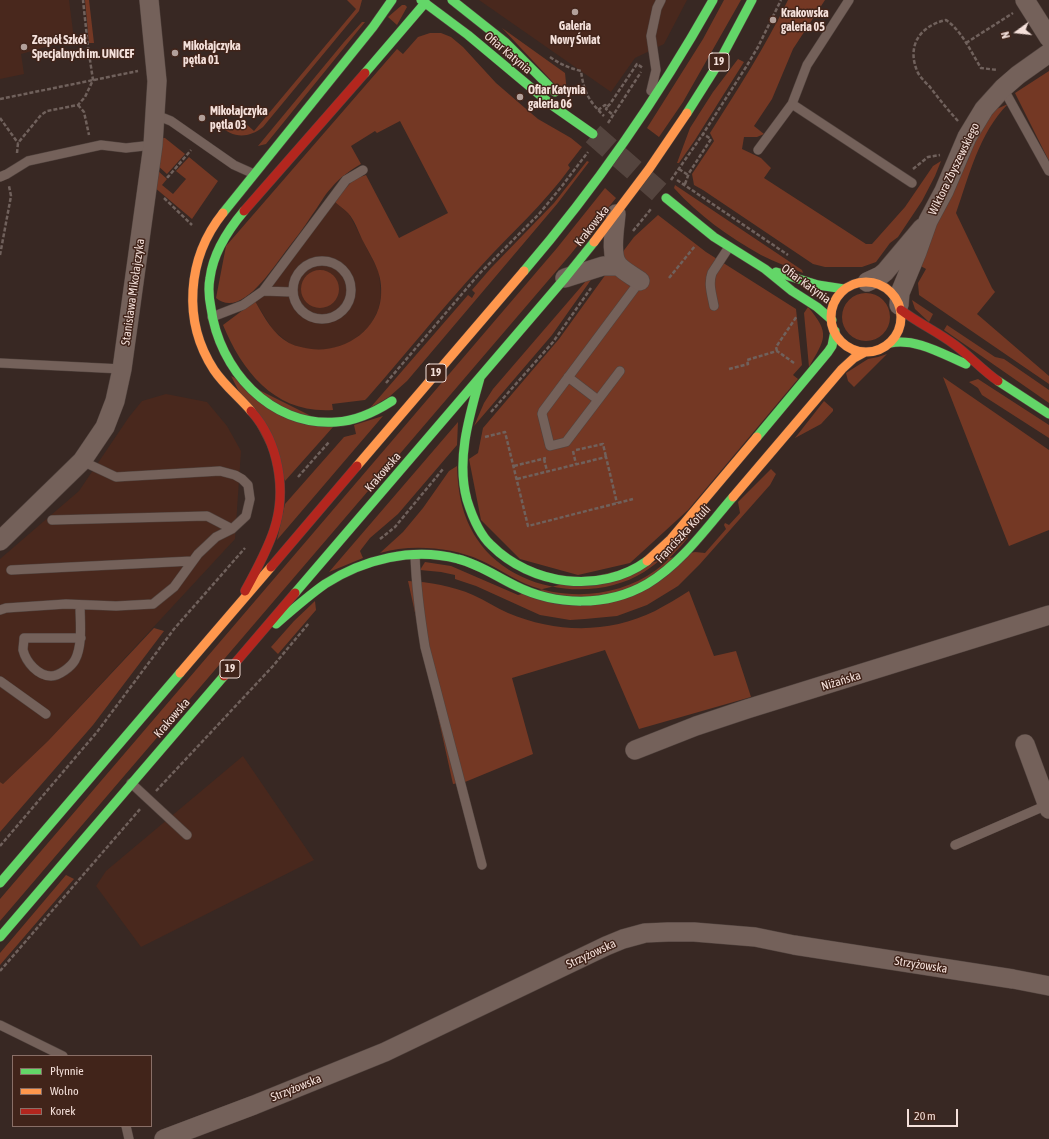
<!DOCTYPE html>
<html>
<head>
<meta charset="utf-8">
<style>
  body { margin:0 }
  #map { position:relative; width:1049px; height:1139px; overflow:hidden; background:#382823; font-family:"Asap Condensed",sans-serif }
  canvas { display:block }
  .legend { position:absolute; left:12px; top:1055px; width:140px; height:72px; box-sizing:border-box; background:#41241a; border:1px solid #896f67; margin:0; padding:5px 7px; list-style:none; font-size:12px; color:#f4e0da }
  .legend li { display:flex; align-items:center; gap:8px; height:20px }
  .legend b { width:20px; border:1px solid #896f67 }
  .north { position:absolute; left:997px; top:12px; width:40px; height:40px; -webkit-text-stroke:3px #41241a; paint-order:stroke; rotate:255deg; font-size:11px; font-weight:700; line-height:16px; text-align:center; color:#f4e0da }
  .north::after { content:''; display:block; margin:auto; width:14px; height:18px; background:#f4e0da; clip-path:polygon(50% 0,100% 100%,50% 72%,0 100%) }
  .scale { position:absolute; left:907px; top:1109px; width:51px; height:18px; box-sizing:border-box; border:2px solid #f4e0da; border-top:0; padding-left:5px; font-size:12px; line-height:14px; white-space:nowrap; color:#f4e0da; -webkit-text-stroke:3px #41241a; paint-order:stroke }
</style>
</head>
<body>
<div id="map">
<canvas width="1049" height="1139"></canvas>
<ul class="legend">
<li><b style="height:5px;background:#63d668"></b>Płynnie</li>
<li><b style="height:5px;background:#ff974d"></b>Wolno</li>
<li><b style="height:5px;background:#b3261e"></b>Korek</li>
</ul>
<div class="north">N</div>
<div class="scale">20 m</div>
</div>
<script>
const ctx = document.querySelector('canvas').getContext('2d');
ctx.lineJoin = 'round';
function fill(path, color) { ctx.fillStyle = color; ctx.fill(path, 'evenodd'); }
function stroke(path, color, width, dash) { ctx.strokeStyle = color; ctx.lineWidth = width; ctx.lineCap = dash ? 'butt' : 'round'; ctx.setLineDash(dash || []); ctx.stroke(path); }
function label(font, color, halo, rows, align = 'center') {
  ctx.font = font + ' "Asap Condensed",sans-serif'; ctx.lineWidth = 3; ctx.setLineDash([]); ctx.textBaseline = 'middle'; ctx.strokeStyle = halo; ctx.fillStyle = color; for (const [text, x, y, turn = 0] of rows) {
    ctx.save(); ctx.translate(x, y); ctx.rotate((+turn || 0) * Math.PI / 180); ctx.textAlign = isNaN(turn) ? turn : align; if (halo) ctx.strokeText(text, 0, 0); ctx.fillText(text, 0, 0); ctx.restore();
  }
}
fill(new Path2D(`
  M0,0h69l5,39 -53,15 3,20 -24,5z
  M479,0h208l-23,44 -29,14 -24,34z
  M334,201l15,13 30,58 2,25 -3,13 -7,14 -10,10 -14,10 -16,5 -20,1 -21,-6 -17,-14 -18,-29z
  M166,394l41,8 20,24 14,25 -6,88 -187,202 -45,43 -3,-2v-223l79,-68 50,-74 13,-16z
  M243,756l71,104 -173,87 -45,-61 10,-15z`), '#49281d');
fill(new Path2D(`
  M85,0h4l5,43h-5z
  M347,0h15l-3,11 -96,116c-15,12 -31,11 -44,-2l3,-4c10,7 13,12 23,2l9,8 102,-122z
  M724,0h17l-58,102 -24,35 -12,-9 56,-89z
  M788,0h37l-32,49 -21,50 -18,27 10,8 -7,3h-13l-2,12 19,9 10,10 -7,10 102,66h6l33,-37 28,-41 8,-5 -6,15 -13,25 -24,36 -8,6 -14,19 -14,5h-37l-12,-3 -110,-74 -9,-5 -2,-11 22,-33 -4,-8c28,-44 55,-86 78,-133z
  M402,5h3l2,2 -10,18 -9,-8z
  M362,22h3l-99,122 -8,2 86,-104z
  M502,28l63,45 2,20 -3,1z
  M430,33h11l10,4 12,10 33,36 29,25 13,11 33,19 11,9 -14,18 2,3c-26,36 -59,65 -89,98 -39,42 -75,88 -113,131l-3,3 -33,4 1,6c-57,4 -90,-37 -110,-85l32,-24c9,16 18,33 34,42 4,2 8,3 12,4 35,10 76,-12 80,-50 2,-23 -7,-35 -17,-54 -5,-9 -9,-23 -16,-30 -4,-4 -10,-8 -14,-12l20,-22 12,-4 33,63 49,-25 -48,-92 -23,12 -2,-2 -24,15 10,18c-10,6 -22,14 -29,23 -8,8 -13,19 -20,28 -8,13 -18,25 -27,37 -13,17 -44,67 -69,46l10,-52 171,-197 6,5 15,-17z
  M738,59l6,3 -49,78 -16,23h-2l13,-35 23,-36z
  M1049,71v90l-34,-68z
  M1008,104c-29,29 -39,72 -52,109l36,75 3,4 -18,22 72,62v8l-130,-89 -1,-12 8,-14 -7,-4 43,-100 30,-54z
  M163,138h2l20,16 -18,20 -10,-9 3,-25z
  M189,157l29,24 -26,38 -38,-32 3,-17 10,9 -5,6 11,9 13,-15 -10,-8z
  M587,161l2,1 -32,42 -150,177 -18,16 -19,11 98,-113 4,3 3,-5 -3,-3 19,-22 63,-65z
  M675,185l127,85 1,3c-14,-6 -28,-11 -42,-18 -32,-18 -63,-40 -87,-67z
  M605,188l11,10 -46,57 -570,666v-22l557,-651z
  M658,215l48,37 90,57 6,56 -9,10 5,4 -110,131 -58,53 -52,12 -58,-16 -39,-39 -12,-61 9,-6 5,-25 76,-89 47,-65 28,-37z
  M301 289a19 19 0 1 1 38 0a19 19 0 1 1-38 0Z
  M593,277l-41,58 -78,91 10,-23 9,-14 93,-108z
  M842 317a24 24 0 1 1 48 0a24 24 0 1 1-48 0Z
  M912,300l21,14 -4,8 -14,-13z
  M808,307c23,27 17,32 1,60l-5,-54z
  M947,325l48,32 9,2 45,31v13l-105,-73z
  M887,354l-33,33 -6,-6 -2,-8 22,-14 10,-2z
  M231,376l102,51 -48,54z
  M943,377l106,73v80l-40,16z
  M978,379l71,46v13l-67,-43 -4,-7 -9,-6z
  M824,401l9,8v2l-12,13 -26,14z
  M383,416l-106,124 8,-36 59,-67 12,-3 -2,-9z
  M458,422l-1,23 -59,69 -28,24 -10,13 3,7 -34,14z
  M457,466c1,27 5,50 20,73 34,52 116,65 167,33 16,-10 28,-23 40,-38l4,4c-10,11 -20,23 -32,32 -37,27 -88,31 -130,14 -16,-7 -30,-17 -46,-24 -29,-13 -70,-16 -100,-7l23,-21 20,-24 26,-37z
  M771,469l5,5 -6,11 -70,79 -22,22 -31,19 -30,11 -32,3 -15,1 -30,-5 -64,-29 -21,-7v-4l-14,-3 -21,-2 5,-8 26,4 67,29 177,-43 10,1 21,-24 -2,-4 1,-2 4,2 11,-12 -2,-11z
  M408,581c21,1 45,5 65,14 12,5 23,13 35,18 48,20 100,21 147,-2 11,-6 23,-13 34,-20l25,65 22,-5 15,46 -112,32 -34,-79 -93,28 21,76 -68,28 -12,2z
  M315,601l1,9 -38,44 -7,-7 23,-26z
  M154,628l10,3 -71,94 -93,107v-50l3,2 45,-43z
  M66,875l8,4 -74,86v-12z`), '#743824');
stroke(new Path2D(`
  M593,134l73,64`), '#54443e', 22, [22, 11]);
const lane = new Path2D(`
  M1003,88l46,83
  M651,91l5,-21 -5,-34 6,-28 4,-8
  M792,104l120,79
  M156,115l15,6 63,44 20,9
  M758,150l34,-46 15,-39 42,-65
  M0,177l7,-3 21,-13 73,-16 25,3 27,-3
  M293 290a29 29 0 1 1 58 0a29 29 0 1 1-58 0Z
  M263,291l29,1
  M714,306c-2,-11 -6,-22 -2,-33l17,-26
  M212,317l31,-12 20,-14 83,-111 17,-10
  M0,363l122,6
  M568,377l30,23 -32,42 -16,4 -8,-32 1,-3 97,-130
  M598,400l22,-29
  M52,520l155,-4 25,13
  M415,555c1,31 5,61 10,92l57,218
  M11,570l181,-9
  M80,605c0,16 3,40 -5,55 -4,7 -16,16 -24,16 -13,0 -25,-14 -28,-26 0,-4 1,-8 1,-12h57
  M0,610l6,-2 60,-4 50,2 37,-2 21,-17 24,-33 18,-17 16,-8 14,-13 4,-17 -2,-14 -6,-6 -7,-4 -15,-4 -104,6 -34,-16
  M0,681l46,33
  M131,783l56,52
  M955,845l92,-40
  M0,1025l63,31
  M126,1126l3,13`);
const street = new Path2D(`
  M1025,0l24,38
  M616,214c-1,14 -7,42 3,52 6,6 14,10 21,15
  M565,278l38,-12h16
  M867,282l13,-6 5,-4 37,-44
  M899,305l1,-12 17,-41 11,-31 16,-30 23,-54 17,-28 19,-21 15,-13 31,-22
  M0,541l82,-80 23,-34 10,-26 7,-32 31,-224 4,-64 -8,-81
  M1025,744l24,65
  M635,750l61,-24 51,-17 302,-94
  M164,1139l90,-34 131,-53 221,-106 17,-7 22,-6 23,-1h26l61,5 39,8 219,34 36,7`);
const fast = new Path2D(`
  M421,0l47,35 85,71 40,28
  M452,0l53,42 50,50
  M365,73l60,-70v-3
  M687,113l31,-49 34,-64
  M666,198l48,39 51,32 27,22 25,16 15,13
  M244,211c-16,19 -31,43 -34,67 -2,10 -1,20 1,30 8,61 59,119 125,114 21,-1 39,-10 56,-21
  M223,213l150,-186 19,-27
  M524,271c72,-84 135,-175 189,-271
  M776,272l42,13 26,4
  M890,343c27,-5 52,11 76,21
  M480,378c-11,39 -24,82 -13,122 5,16 12,34 24,45 40,40 109,50 156,16
  M998,381l51,33
  M757,437l71,-85 4,-6 3,-15
  M295,593l270,-315 29,-36
  M276,624c16,-14 32,-28 49,-40 39,-25 88,-37 133,-25 21,5 39,18 58,27 40,20 91,21 131,-2 35,-21 60,-57 86,-87
  M0,883l180,-210
  M0,937l224,-261`);
const slow = new Path2D(`
  M223,213c-36,45 -41,108 -9,157 10,15 25,27 37,41
  M594,242l55,-73 38,-56
  M831 317a35 35 0 1 1 70 0a35 35 0 1 1-70 0Z
  M357,466l167,-195
  M733,497l109,-128 12,-11 11,-6
  M647,561l24,-22 86,-102
  M180,673l91,-106`);
const jam = new Path2D(`
  M244,211l121,-138
  M901,310c17,13 37,22 54,35 15,11 27,25 43,36
  M271,567l86,-101
  M245,591c11,-20 22,-40 29,-61 13,-39 5,-88 -23,-119
  M224,676l71,-83`);
stroke(lane, '#51433e', 10);
stroke(street, '#51433e', 20);
stroke(fast, '#51433e', 10);
stroke(slow, '#51433e', 10);
stroke(jam, '#51433e', 10);
stroke(new Path2D(`
  M966,43l47,-30
  M550,57c10,7 19,11 31,14 3,22 8,30 23,45
  M0,99l138,-28
  M78,105l6,7 5,23
  M607,107l-1,2 7,6
  M598,110l7,-5 2,2 3,-3 27,-40 6,4
  M0,118l18,25
  M958,121c-10,-11 -19,-22 -28,-34 -4,-4 -9,-9 -12,-14 -12,-26 1,-47 28,-53 16,11 25,32 35,48l16,2
  M608,123l33,-51
  M17,153l1,-10 23,-28 6,-4 31,-6 7,-8 8,-17 -5,-33 -5,-47
  M679,169l9,6
  M913,169l15,-12 12,-2
  M167,176l1,1 23,-27
  M671,180l32,-46 43,-67 12,-20 23,-47
  M677,180l111,75
  M685,184l4,-11 22,-34 -8,-5
  M164,198l28,27
  M633,231l18,-22
  M0,255l11,-59 -2,-10
  M669,278l26,-32
  M777,351l-1,-4 21,-31
  M729,369l19,-5 -1,-4 30,-9 17,12
  M386,383l93,-109 60,-60 23,-28 26,-34
  M491,412l62,-70 38,-54
  M485,437l20,-5 23,94 105,-27
  M576,450l27,-6 3,13
  M573,451l3,13
  M544,459l3,12
  M514,466l32,-8
  M298,477l31,-35
  M517,479l89,-22 11,46
  M380,539l15,-12 48,-58
  M156,791l117,-125 36,-43
  M0,846l97,-114 77,-103 71,-81
  M0,971l141,-163`), '#70615c', 2.5, [4, 2]);
stroke(lane, '#74615a', 9);
stroke(street, '#74615a', 19);
stroke(fast, '#63d668', 9);
stroke(slow, '#ff974d', 9);
stroke(jam, '#b3261e', 9);
for (const [x, y, r, color] of [
  [575,12,4,"#b2a09a"],
  [773,20,4,"#b2a09a"],
  [24,47,4,"#b2a09a"],
  [175,53,4,"#b2a09a"],
  [520,97,4,"#b2a09a"],
  [202,118,4,"#b2a09a"]
]) { const dot = new Path2D(); dot.arc(x, y, r, 0, 2 * Math.PI); ctx.fillStyle = color; ctx.fill(dot); stroke(dot, '#41241a', 1.5); }
for (const [x, y, w] of [
  [719,62,20],
  [436,373,20],
  [230,669,20]
]) { const box = new Path2D(); box.roundRect(x - w / 2, y - 9, w, 18, 3); ctx.fillStyle = '#41241a'; ctx.fill(box); stroke(box, '#f4e0da', 1); }
label('bold 11px', '#f4e0da', null, [
  ["19",719,62],
  ["19",436,373],
  ["19",230,669]
]);
label('bold 12px', '#f4e0da', '#41241a', [
  ["Krakowska",781,13],
  ["galeria 05",781,27],
  ["Galeria",575,26,"center"],
  ["Nowy Świat",575,40,"center"],
  ["Zespół Szkół",32,40],
  ["Specjalnych im. UNICEF",32,54],
  ["Mikołajczyka",183,46],
  ["pętla 01",183,60],
  ["Ofiar Katynia",528,90],
  ["galeria 06",528,104],
  ["Mikołajczyka",210,111],
  ["pętla 03",210,125]
], 'left');
label('12px', '#f4e0da', '#41241a', [
  ["Ofiar Katynia",508,53,40],
  ["Wiktora Zbyszewskiego",954,169,-64],
  ["Krakowska",592,226,-52],
  ["Ofiar Katynia",806,284,36],
  ["Stanisława Mikołajczyka",133,292,-82],
  ["Krakowska",383,472,-49],
  ["Franciszka Kotuli",683,534,-47],
  ["Niżańska",841,681,-17],
  ["Krakowska",172,718,-49],
  ["Strzyżowska",591,954,-25],
  ["Strzyżowska",921,965,9],
  ["Strzyżowska",296,1088,-22]
]);
</script>
</body>
</html>
